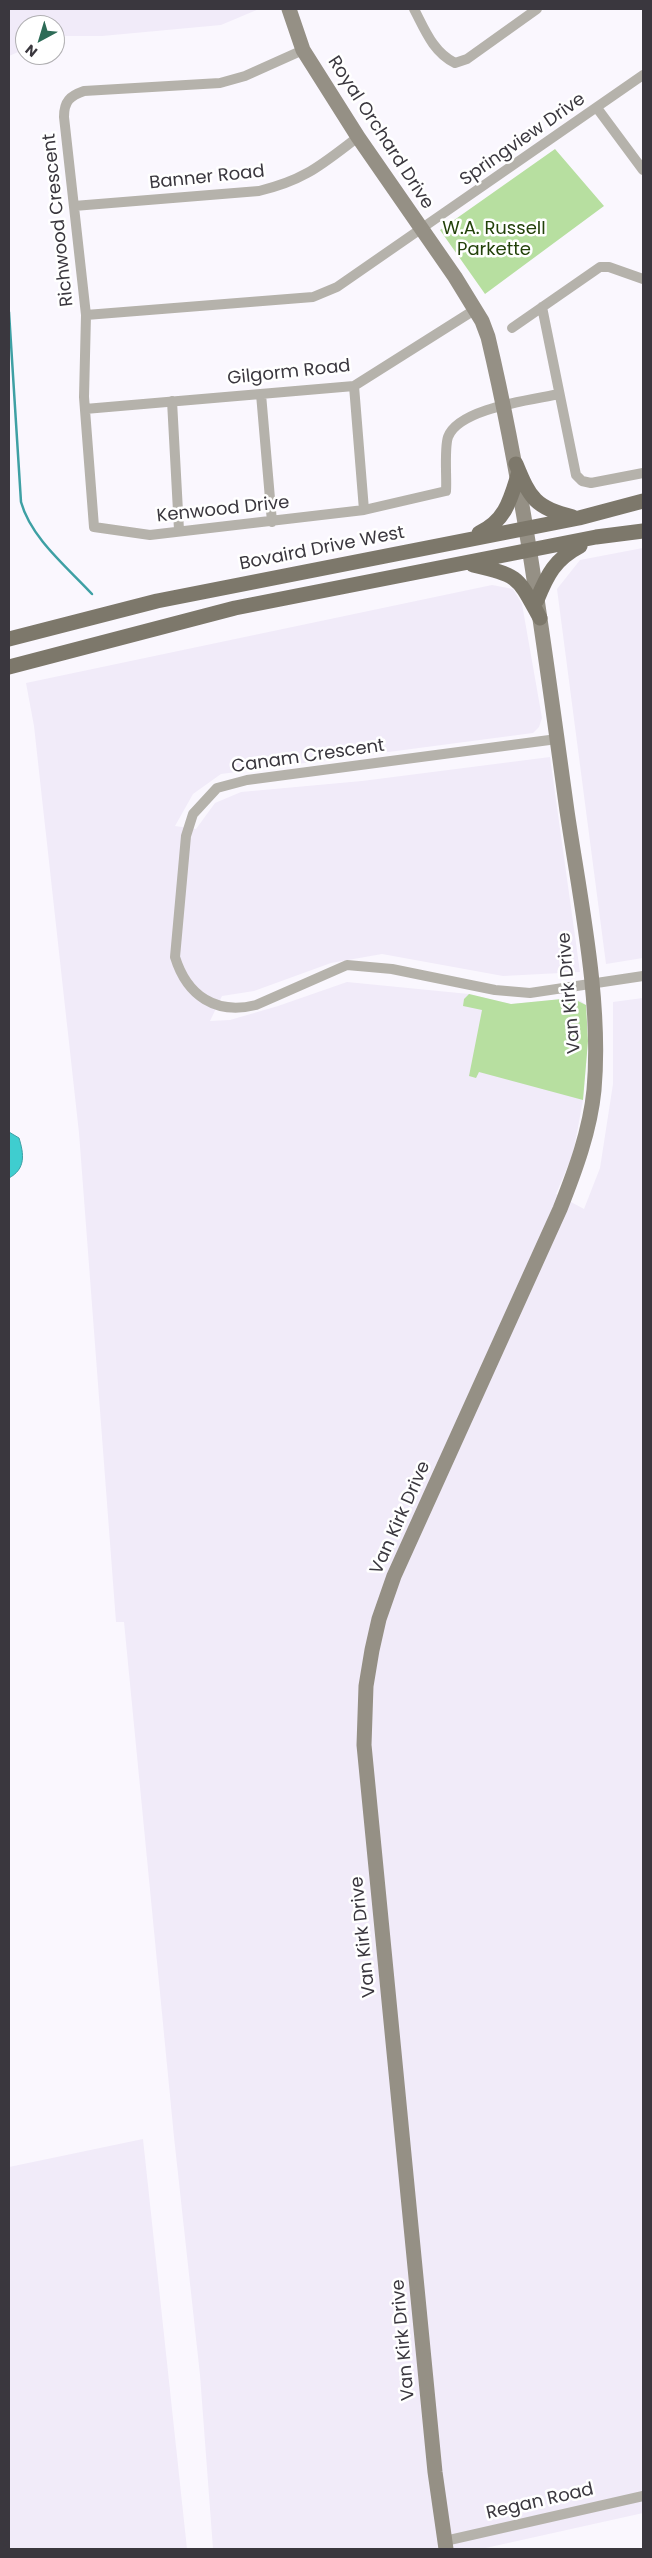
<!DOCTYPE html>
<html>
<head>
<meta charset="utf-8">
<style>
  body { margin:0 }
  #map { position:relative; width:652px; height:2558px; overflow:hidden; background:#faf7fe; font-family:Poppins,sans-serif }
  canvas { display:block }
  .frame { position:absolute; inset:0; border:10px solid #3a373e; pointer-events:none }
  .north { position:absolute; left:15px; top:15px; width:50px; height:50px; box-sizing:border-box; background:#fff; border:1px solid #b0afb2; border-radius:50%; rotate:219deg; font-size:14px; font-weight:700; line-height:20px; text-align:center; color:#3a373e }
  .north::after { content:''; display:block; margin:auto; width:18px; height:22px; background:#2d6b57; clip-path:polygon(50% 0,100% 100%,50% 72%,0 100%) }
</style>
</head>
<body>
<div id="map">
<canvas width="652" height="2558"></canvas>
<div class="frame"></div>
<div class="north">N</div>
</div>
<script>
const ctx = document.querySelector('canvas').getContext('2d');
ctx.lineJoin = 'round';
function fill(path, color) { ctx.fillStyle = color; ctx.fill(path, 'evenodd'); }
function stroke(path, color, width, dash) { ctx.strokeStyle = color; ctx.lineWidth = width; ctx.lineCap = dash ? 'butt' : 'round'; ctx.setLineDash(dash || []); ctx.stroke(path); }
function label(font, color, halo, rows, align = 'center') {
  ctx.font = font + ' Poppins,sans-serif'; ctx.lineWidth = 5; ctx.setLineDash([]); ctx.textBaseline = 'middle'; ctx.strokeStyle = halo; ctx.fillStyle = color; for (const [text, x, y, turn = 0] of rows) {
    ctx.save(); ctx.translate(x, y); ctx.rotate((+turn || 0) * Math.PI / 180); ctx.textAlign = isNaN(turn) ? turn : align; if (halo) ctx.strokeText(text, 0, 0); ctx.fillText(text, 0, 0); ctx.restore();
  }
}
fill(new Path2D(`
  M9,9h250l-38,16 -119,11h-47v-11h-30v24l-16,7z
  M643,548v410l-37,6 -49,-375 23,-29z
  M492,585l21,4 9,15 20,114 -3,9 -6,6 -312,41 -28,20 -18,32 21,3 19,-26 26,-11 121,-11 188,-24 30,215 -77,4 -121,-22 -51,9 -77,28 -32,5 -12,25 20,-1 48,-14 69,-24 122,12 42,10 61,-6 9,3 5,4 2,36 -5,59 -10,54 -17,40 28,15 16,-41 13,-84v-82l30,-4v1515l-162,36h-268l-13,-174 -26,-238 -50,-515h-8l-37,-489 -45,-407 -8,-43z
  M143,2139l44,410h-178v-382z`), '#f1ebf9');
fill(new Path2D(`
  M555,149l49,57 -119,88 -45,-64z
  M469,994l42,10 61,-6 14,7 2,36 -5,59 -104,-28 -3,6 -7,-2 13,-66 -19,-4 1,-7z`), '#b7dfa0');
const water = new Path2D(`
  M9,1132l10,6c5,16 7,31 -10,40z`);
fill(water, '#3fcdcf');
stroke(water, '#3ea0a4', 1);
stroke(new Path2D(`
  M9,312l12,190c10,36 46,65 71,92`), '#3ea0a4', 2.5);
stroke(new Path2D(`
  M414,9c11,21 19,43 41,54l12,-4 70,-50
  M303,50l-58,26 -25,7 -136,8c-14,5 -20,10 -20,26l22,198 227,-18 24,-10 306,-212
  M597,108l46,62
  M74,206l185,-15c46,-11 62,-26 99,-54
  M542,307l34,168 6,6 9,2 52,-10
  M86,315l-2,82 10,130 56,8 214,-25 82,-19c1,-13 -2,-42 2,-54 11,-29 84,-37 111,-43
  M512,328l88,-61h9l34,12
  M354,386l10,124
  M261,394l11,128
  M172,401l7,129
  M85,409l269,-23 122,-77
  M557,739l-310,41 -30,8 -24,26 -7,22 -11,121c12,39 41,58 81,48l91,-40 45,4 103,21 35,3 113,-17
  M445,2541l198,-45`), '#b5b2ab', 10);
stroke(new Path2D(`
  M289,9l14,41 55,87 97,140 27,44 6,16c37,156 57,316 79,474 13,88 35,191 27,279 -4,41 -19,81 -34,119l-166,367 -15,43 -7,31 -6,36 -2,59 71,727 11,77`), '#959085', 15);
stroke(new Path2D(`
  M516,464c14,34 19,44 57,53
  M479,533c26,-12 31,-32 39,-58
  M473,565c47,11 44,11 67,53
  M537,600c10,-25 18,-41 43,-54
  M9,639l148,-38 422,-83 64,-17
  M9,667l226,-59 361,-71 47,-6`), '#7d786b', 15);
label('18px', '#3a373e', '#fff', [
  ["Royal Orchard Drive",380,133,57],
  ["Springview Drive",523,140,-35],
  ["Banner Road",207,178,-6],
  ["Richwood Crescent",59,220,-96],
  ["Gilgorm Road",289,373,-6],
  ["Kenwood Drive",223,510,-6],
  ["Bovaird Drive West",322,549,-11],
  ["Canam Crescent",308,757,-8],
  ["Van Kirk Drive",570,993,-95],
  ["Van Kirk Drive",401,1518,-66],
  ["Van Kirk Drive",364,1937,-96],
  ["Van Kirk Drive",404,2340,-95],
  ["Regan Road",540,2502,-13]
]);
label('18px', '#23420a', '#fff', [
  ["W.A. Russell",494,229],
  ["Parkette",494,250]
]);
</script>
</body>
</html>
